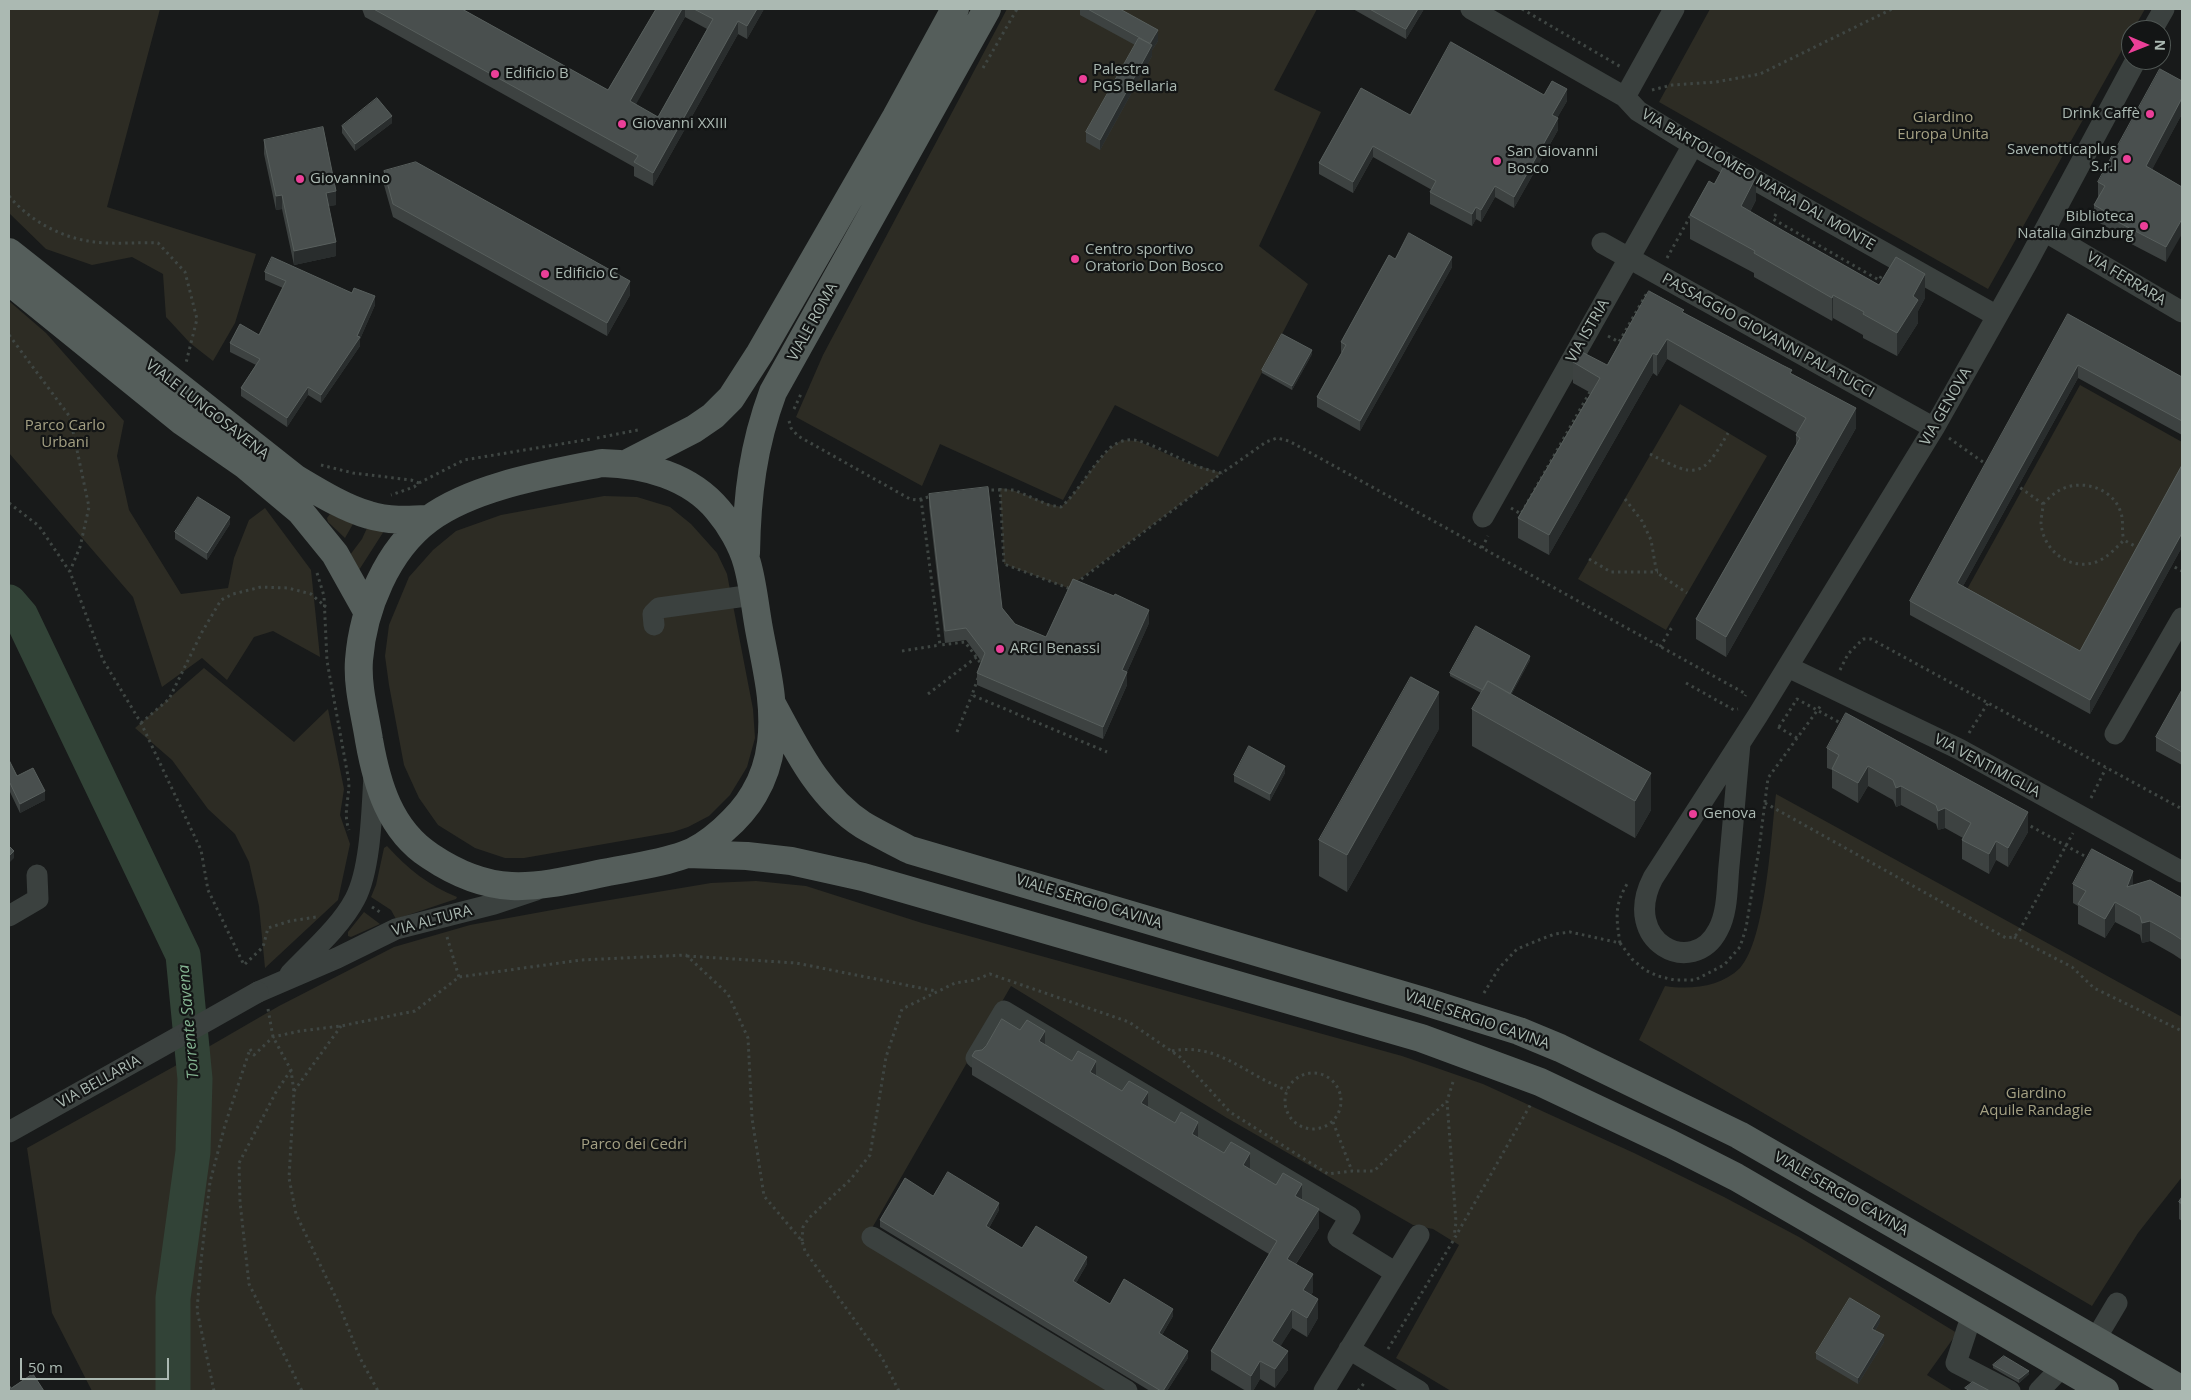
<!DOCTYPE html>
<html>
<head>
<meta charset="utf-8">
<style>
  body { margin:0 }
  #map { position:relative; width:2191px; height:1400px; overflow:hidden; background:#181a1a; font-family:"Open Sans",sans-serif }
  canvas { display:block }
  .frame { position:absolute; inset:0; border:10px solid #abb9b2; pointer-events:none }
  .north { position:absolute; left:2121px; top:20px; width:50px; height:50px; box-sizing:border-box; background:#131515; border:1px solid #505754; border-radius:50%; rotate:91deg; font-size:14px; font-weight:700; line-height:20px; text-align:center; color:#abb9b2 }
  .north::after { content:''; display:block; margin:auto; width:18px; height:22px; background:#eb3f98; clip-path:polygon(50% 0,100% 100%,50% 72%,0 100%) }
  .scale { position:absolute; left:20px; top:1358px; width:149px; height:22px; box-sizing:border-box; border:2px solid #abb9b2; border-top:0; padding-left:6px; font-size:15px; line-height:18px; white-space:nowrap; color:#abb9b2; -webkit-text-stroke:4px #131515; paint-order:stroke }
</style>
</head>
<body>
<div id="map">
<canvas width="2191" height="1400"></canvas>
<div class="frame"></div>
<div class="north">N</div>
<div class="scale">50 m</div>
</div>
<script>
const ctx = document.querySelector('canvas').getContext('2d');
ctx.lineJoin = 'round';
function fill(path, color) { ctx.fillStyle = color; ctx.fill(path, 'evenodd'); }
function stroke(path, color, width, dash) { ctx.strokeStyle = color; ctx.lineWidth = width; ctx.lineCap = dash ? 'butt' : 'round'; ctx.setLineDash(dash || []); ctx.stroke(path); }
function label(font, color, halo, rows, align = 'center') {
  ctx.font = font + ' "Open Sans",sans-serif'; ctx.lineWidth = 4.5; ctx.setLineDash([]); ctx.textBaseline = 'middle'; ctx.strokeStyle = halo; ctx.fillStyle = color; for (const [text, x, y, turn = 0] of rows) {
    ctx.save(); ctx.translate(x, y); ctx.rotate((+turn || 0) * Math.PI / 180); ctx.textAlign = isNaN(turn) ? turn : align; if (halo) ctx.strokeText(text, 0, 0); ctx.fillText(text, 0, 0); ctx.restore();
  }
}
fill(new Path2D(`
  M9,9h151l-53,198 149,47 -21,69 -22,38 -23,-18 -24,-26 -3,-43 -31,-17 -40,8 -46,-16 -37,-36z
  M1007,9h310l-43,81 47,22 -62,134 49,38 -90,173 -103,-52 -52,95 -123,-56 -18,42 -126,-69 27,-62z
  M1710,9h435l-12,21h-2v4l-143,255 -329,-187z
  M9,301l37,32 78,88 -7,35 12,54 52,84 47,-6 6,-30 15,-38 16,-12 46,62 9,87 -47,-26 -19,6 -27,43 -25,-22 -40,29 -29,-90 -124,-144z
  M2080,385l102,57v31l-101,184 -116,-64z
  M1680,404l87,52 -101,174 -88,-51z
  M1122,440l16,1 47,21 37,11 -154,115 -64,-24 -4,-76c22,2 39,15 61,19 22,-20 35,-52 61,-67z
  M604,496l33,1 33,10 21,17 26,29 10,21 26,135 2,29 -8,29 -17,28 -21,21 -21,11 -15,5 -149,26h-19l-30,-10 -37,-23 -19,-27 -15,-33 -15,-80 -4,-29 4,-31 20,-48 24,-27 23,-19 45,-16z
  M330,514l23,10 -8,14 -17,-16 -1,-4z
  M367,528l17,3 -25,39 -9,-15 12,-16z
  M204,668l90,74 34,-33 16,80 -4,26 10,29 -12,56 -73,68 -6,-62 -10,-44 -14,-28 -27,-25 -36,-49 -37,-32z
  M1776,794l406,223v160l-44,56 -46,73 -453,-266 26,-54c25,4 56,1 75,-18 26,-29 31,-133 36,-174z
  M387,846c20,22 42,40 70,51l-1,2 -60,20 -5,-9 -20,-13 5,-12 8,-37z
  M756,881l50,5 116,37 480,133 81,28 151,69 90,44 75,40 158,96 -30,42 26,16h-502l-55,-33 63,-113 -26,-16 -20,-4 -186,-107 -216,-132 -147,256 251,149h-1023l-40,-78 -25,-165 157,-87 95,-55 115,-59 76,-22 104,-19 137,-23z
  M364,912l16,12 -29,13 -3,-1v-4z`), '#2d2c24');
stroke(new Path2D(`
  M9,602l12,14 162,339 12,124 -2,73 -20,146v93`), '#324337', 35);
stroke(new Path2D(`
  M1522,9l99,58
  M983,68l34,-59
  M1652,90l20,-5 44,-3 44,-8 132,-65
  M9,196c19,23 49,40 79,45 22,4 48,1 70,2l27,29 12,47 -11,44
  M1776,214l-3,5 106,61 4,-7
  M1667,258l25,-45
  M9,335l61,82 19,90 -9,40 -10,24
  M1608,336l11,6 29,-51
  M794,409l7,-15
  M789,421l2,7 7,8 112,63 7,1 15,-4
  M597,438l41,-8
  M1949,438l38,27
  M1650,454c46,24 52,25 78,-21
  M321,465l32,8 58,7 8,3 -5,4 -23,8
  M419,483l45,-23 127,-21
  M2015,484l28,20c0,6 -2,13 -2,19 2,28 29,48 55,39 11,-4 20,-14 28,-22l16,9
  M1000,488l4,76 64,24 3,-1
  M985,490h29l35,15 12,2c19,-17 31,-42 49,-59 8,-7 19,-10 29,-7 28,8 52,27 83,32l44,-31 11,-4 12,3 457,253 -1,2
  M921,499l19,146 25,-3 17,23
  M1625,499l17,22 9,19 5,29 3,5 28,19
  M9,503l30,23 31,46 33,88 38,63 60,127 7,40 36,75 19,-18 5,-19 22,-7 26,-4
  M2043,504c5,-5 10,-10 15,-13 22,-13 55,-4 63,22 3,9 0,18 3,27
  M1511,508l10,6 70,-124
  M1482,548l6,-12
  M1589,559l22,13h47
  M2169,564l13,7
  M317,573l7,23 3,65 22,121c0,18 -6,31 0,48
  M1076,583l146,-110
  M1660,647l12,-20
  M902,651l38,-6
  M1840,670l8,-16 15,-15h8l311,170
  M978,678l-6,17 135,57
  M1686,683l48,27 4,-1
  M928,694l50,-38
  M141,723l28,-24 33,-67 19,-32 12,-6 28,-7 27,1 23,6 15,13
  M1778,727l19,11
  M1779,727l18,-28 47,26
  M957,732l15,-37
  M1969,733l19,-30
  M2091,798l15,-30
  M1765,803l241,135 8,-1 4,-4 55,-100
  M2025,823l65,36
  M372,907l11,7
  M447,937l12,40
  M2014,937l58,30 22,21 88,43
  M1620,943c-4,-26 -6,-39 9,-62
  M687,956l109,7 140,28
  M1484,993l15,-25 18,-19 27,-11 11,-4 15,-2 50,11 12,16 13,11 13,6 16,4h21l29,-15 16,-18 6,-19 13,-79 9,-71 54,-74
  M268,1009l5,28 18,33 3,22 -5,86 7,36 42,88 22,56 18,33
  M250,1049l4,6 19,-18 27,-6 41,-5 74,-15 44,-34 122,-17 105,-5 42,39 20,44 4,80 12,78 38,45 3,10 77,107 17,33
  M1172,1051c47,-9 74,25 115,39
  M291,1070l-15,22 -37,71 1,39 9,82 53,107
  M1285 1101a28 28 0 1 1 56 0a28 28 0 1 1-56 0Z
  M1453,1082l-6,19 9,121 -2,15
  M294,1091l47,-65
  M1333,1122l19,49
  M802,1241l1,-14 6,-9 41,-38 20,-25 16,-98 16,-48 53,-26 20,-3 15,-6 139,48 51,35 50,55 98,62 24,-3h22l73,-70
  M1388,1349l65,-108 79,-139
  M214,1391l-17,-81 4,-49 9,-79 15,-57 25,-76
  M1358,1391l7,-9`), '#3f4643', 3, [2.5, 4]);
stroke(new Path2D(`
  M1471,9l154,88 13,14 55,34 304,171
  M2152,30l12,-21
  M1625,97l49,-88
  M2044,231l138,81
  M1602,243l332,185
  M1483,517l210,-372
  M654,625l-1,-11 6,-6 94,-13
  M1788,667l171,82 223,123
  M2115,734l67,-116
  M1740,744c-4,41 -7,82 -11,122 -2,20 -1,46 -11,64 -25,49 -98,12 -65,-52l105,-163 176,-287 93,-165 109,-203
  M9,916l29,-17 -1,-24
  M290,974c21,-22 51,-48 65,-75 16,-30 17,-91 19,-125
  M258,992l79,-34 59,-29 98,-25 42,-14
  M976,1058l28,-47 346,206 -12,20 58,36
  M9,1132l180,-101
  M872,1237l255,154
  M1972,1314l-16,49 54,28
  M2095,1340l22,-37
  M1349,1349l70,42
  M1324,1391l95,-156
  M2039,1391l23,-24`), '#3b413f', 21);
stroke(new Path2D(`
  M9,252l286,226c22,13 49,30 74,37 19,6 39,5 59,4
  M9,281l174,141 62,43 55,46 35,43 33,59
  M602,463c42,1 88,13 116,47 12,14 24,35 29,53 6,21 8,44 12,66 7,38 17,76 12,114 -2,17 -8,36 -17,51 -13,23 -46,53 -70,61 -28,10 -58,13 -86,19 -68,15 -107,23 -168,-18 -40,-26 -53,-71 -61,-116 -4,-26 -12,-53 -10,-80 4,-51 28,-110 70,-141 45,-33 119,-45 173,-56z
  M626,464l68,-35 19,-13 18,-18 29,-45 136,-236 59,-108
  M746,553c1,-58 7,-107 27,-161l214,-383
  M772,704c24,44 47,93 91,121 15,9 32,17 47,25l513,151 96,30 41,17 179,87 443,255
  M687,854l60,2 44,5 72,16 558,161 119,44 131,62 65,33 369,214`), '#555e5b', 28);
stroke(new Path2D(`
  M189,1031l69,-39`), '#3b413f', 21);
fill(new Path2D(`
  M362,9h100l146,81 48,-81h108l-17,30 -9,-5 -85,152 -19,-10v-9l-269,-150zM685,17l22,12 -49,88 -23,-12z
  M1080,9h40l38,32 -6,9v6l-52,94 -14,-8v-10l49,-87 -55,-30z
  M1353,9h71l-18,30z
  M2182,25v22h-1v-20z
  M2182,81v33l-30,55 30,18 -16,75 -50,-26v-4l-22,-12v-15l4,-8v-15z
  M1544,95l23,6 -10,17 1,12 -44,78 -19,-11 -14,25 -5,-3 -4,7 -42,-22v-12l2,-2 -59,-33 -20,36 -34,-19v-11l91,-48z
  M392,123l-37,28 -13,-18v-7z
  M264,140l72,65 -8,1 8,50 -42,9 -12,-56 -6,1 -12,-56z
  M384,171l246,124 -23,41 -214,-119 -9,-32z
  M1714,184l42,16 -6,12 129,73 46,13 -7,13v12l-21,33 -34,-18v-3l-30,-17 -1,3 -78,-44v-4l-64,-34v-24z
  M1395,259l57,8 -92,164 -43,-24v-10l25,-44 -1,-1v-10z
  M265,272l110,33 -15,34v7l-39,57 -13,-8 -21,32 -46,-31v-8l15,-23 -26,-13v-9l29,-8 24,-47 -18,-8z
  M1684,313l108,61 64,54 -130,229 -30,-18v-20l100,-174v-10l1,-2 -130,-74 -10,17 -4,-3 -104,182 -31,-17v-20l73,-125 -18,-10v-21l34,3z
  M2068,314l114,63v58l-104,-57 -115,208 117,65 102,-186v82l-92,167 -180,-99v-14z
  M1312,354l-20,36 -30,-17v-3z
  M929,494l73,114 13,16 31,13 103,-14 -22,49v13l-24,54 -126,-54v-12l4,-12 -15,-21 -21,3 -16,-137z
  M230,524l-23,36 -32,-21v-7z
  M1530,660l-19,35 140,115 -16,28 -163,-92v-37l9,-16 -31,-17v-3z
  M2182,690v75l-26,-14v-14z
  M1439,729l-92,163 -28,-16v-36z
  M1827,748l201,84 -20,35 -12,-7 -7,14 -27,-15v-19l1,-2 -18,-10 -7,2 -2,-6 -35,-19 -5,2 -3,-7 -25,-14 -10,17 -26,-15v-18l-5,-2z
  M9,760l8,16 28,24 -25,13 -10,-21 -1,1z
  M1285,773l-15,28 -36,-19v-7z
  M2073,884l60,1 49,13v62l-9,-6 -23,-13 -8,2 -2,-8 -25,-13 -10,16 -27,-14v-18l-5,-3z
  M1045,1045l205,124 52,30 17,29 -23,36 17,28 -2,3 7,23 -11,19 -15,-9 -12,18 8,24 -13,18 -15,-9 -7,12h-7l-35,-21v-19l58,-97 -297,-179v-19z
  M933,1196l66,14 -10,18 33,20 65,16 -11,19 34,21 63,12 -11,19 26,23 -21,33h-17l-270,-164v-7z
  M2182,1197v24l-3,-2v-17z
  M1880,1322l-5,9 9,11 -26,42 -42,-25v-6z
  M1993,1365l36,9 -10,9 -26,-15z`), '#3d4241');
fill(new Path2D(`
  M682,9h3v8l-55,98v-14z
  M757,9h7l-17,30v-13z
  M1418,9h6l-18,30v-10z
  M738,21v13l-85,152v-13z
  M1158,30v11l-6,9v6l-52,94v-10z
  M1567,89v12l-15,26v-12z
  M2182,98v16l-36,67v-15z
  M392,116v7l-37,28v-7z
  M1558,118v12l-44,78v-11z
  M1373,146v11l-20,36v-11z
  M1756,177v23l-15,29v-23z
  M1495,186v11l-14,25v-12z
  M336,191v14l-10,2v-14z
  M282,195v14l-6,1v-14z
  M1476,207v12l-4,7v-12z
  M2182,219v15l-16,28v-15z
  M336,242v14l-42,9v-14z
  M1452,257v10l-92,164v-10z
  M1925,274v24l-7,13v12l-21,33v-23l16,-37z
  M630,281v14l-23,41v-13z
  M1833,295v23l-1,3v-23z
  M375,296v9l-15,34v7l-39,57v-8l36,-59z
  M1667,339v20l-10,17v-21z
  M1312,350v4l-20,36v-4z
  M1653,353v20l-104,182v-20z
  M2078,365v13l-121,219v-14z
  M308,387v8l-21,32v-9z
  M1856,408v20l-130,229v-20z
  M230,517v7l-23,36v-7z
  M2182,533v14l-92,167v-14z
  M1149,610v13l-27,60v-13z
  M1530,656v4l-25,46v-3z
  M1127,672v13l-24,54v-12z
  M1439,692v37l-92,163v-37z
  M1285,766v7l-15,28v-7z
  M1868,766v20l-10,17v-20z
  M1651,773v37l-16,28v-37z
  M10,783v9l-1,1v-9z
  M1901,786v19l-5,2v-19z
  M45,791v9l-25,13v-9z
  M1945,808v20l-7,2v-19z
  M2028,812v20l-20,35v-19z
  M1996,841v19l-7,14v-20z
  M14,851v7l-5,5v-7z
  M2133,871v19l-6,-3z
  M2115,902v20l-10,16v-19z
  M2150,921v20l-8,2v-20z
  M1045,1031v19l-6,-9z
  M1096,1061v19l-6,-8z
  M1148,1092v19l-7,-8z
  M1198,1122v19l-6,-7z
  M1250,1153v19l-7,-7z
  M1302,1184v19l-7,-7z
  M999,1203v7l-13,23v-7z
  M1319,1209v19l-32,49v-18z
  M1087,1257v7l-14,24v-7z
  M1313,1274v18l-10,17v-19z
  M1318,1299v19l-11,19v-19z
  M1173,1309v7l-14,24v-7z
  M1292,1309v19l-20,32v-19z
  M1880,1316v6l-8,14v-7z
  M1884,1335v7l-26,42v-6z
  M1188,1351v7l-21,33h-4z
  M1288,1351v19l-13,18v-19z
  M1260,1361v18l-7,12h-2v-15z
  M2029,1371v3l-10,9v-4z`), '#292d2d');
const building = new Path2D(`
  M374,9h88l146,81 48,-81h26l-52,92 28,16 55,-98 -19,-10h63l-10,17 -9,-5 -85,152 -19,-11 4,-6z
  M1088,9h32l38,21 -8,13z
  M1370,9h48l-12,20z
  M1139,38l13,7 -52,95 -14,-8z
  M1451,42l93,53 8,-14 15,8 -15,26 6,3 -44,79 -19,-11 -14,24 -5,-3 -4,7 -42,-22 6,-11 -63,-35 -20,36 -34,-19 42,-75 49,27z
  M2160,69l22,12v17l-36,68 36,21v32l-16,28 -50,-26 1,-3 -23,-13 11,-19 -7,-4z
  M377,98l15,18 -37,28 -13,-18z
  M323,127l13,64 -10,2 10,49 -42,9 -12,-56 -6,1 -12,-56z
  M1727,161l29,16 -15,29 41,24 97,55 17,-28 29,17 -12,22 5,4 -21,33 -34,-19 1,-2 -31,-17 -1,3 -78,-45 1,-2 -65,-36 19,-34 5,3z
  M416,162l214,119 -23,42 -214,-119 -9,-33z
  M1409,233l43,24 -92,164 -43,-24 29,-52 -5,-3 48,-87 6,4z
  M272,257l80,36 2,-5 21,8 -18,40 3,1 -39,58 -13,-8 -21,31 -46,-30 19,-29 -30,-16 10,-19 19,11 27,-54 -21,-9z
  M1649,291l35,19 -2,2 100,53 10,5 -2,3 66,35 -130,229 -30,-18 104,-181 -4,-3 10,-17 -139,-79 -10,16 -4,-2 -104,182 -31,-17 82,-140 -27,-16 7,-11 27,14z
  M2068,314l114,63v44l-104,-56 -121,218 123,68 102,-186v68l-92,167 -180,-99z
  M1282,334l30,16 -20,36 -30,-16z
  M988,487l14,121 13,16 31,13 27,-58 41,17 1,-2 34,16 -27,60 5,2 -24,55 -126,-54 8,-20 -19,-25 -21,3 -16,-137z
  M198,497l32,20 -23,36 -32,-21z
  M1476,626l54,30 -20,38 -22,-13 -5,9 -33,-17z
  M1411,677l28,15 -92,163 -28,-15z
  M1488,681l163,92 -16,28 -163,-92z
  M2182,690v62l-26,-15z
  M1846,713l182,99 -20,36 -12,-7 -7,13 -27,-14 9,-17 -26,-15 -7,3 -2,-6 -35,-19 -5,2 -3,-8 -25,-14 -10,17 -26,-14 7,-14 -12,-7z
  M1249,746l36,20 -15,28 -36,-19z
  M9,760l8,16 16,-8 12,23 -25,13 -10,-21 -1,1z
  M9,846l5,5 -5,5z
  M2092,849l41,22 -6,16 23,-7 32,18v42l-9,-6 -23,-13 -8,2 -2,-7 -25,-14 -10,17 -27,-15 8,-13 -13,-7z
  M1002,1019l18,11 7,-10 18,11 -6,10 33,20 6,-10 18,10 -6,11 32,19 7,-10 19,11 -7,11 34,20 6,-11 17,10 -6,12 32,19 7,-11 19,11 -7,12 33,20 7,-12 19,11 -7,12 24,13 -32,50 26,15 -10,16 15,9 -11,19 -15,-9 -20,32 16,10 -13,18 -15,-8 -9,15 -40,-25 66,-110 -305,-185 3,-5 7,-1 4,-4z
  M948,1172l51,31 -13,23 36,22 14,-22 51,31 -14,24 37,23 14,-25 49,30 -14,24 29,18 -25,40h-2l-281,-171 25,-42 28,18z
  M2182,1197v7l-3,-2z
  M1850,1298l30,18 -8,13 12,6 -26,43 -42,-25z
  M2004,1356l25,15 -10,8 -26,-14z
  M33,1374l11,17h-35v-6l2,3z
  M1973,1382l17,9h-20l-5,-3z`);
fill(building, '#494f4e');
stroke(building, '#585f5d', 1);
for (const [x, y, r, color] of [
  [495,74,5,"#eb3f98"],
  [1083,79,5,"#eb3f98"],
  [2150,114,5,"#eb3f98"],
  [622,124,5,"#eb3f98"],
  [2127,159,5,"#eb3f98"],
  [1497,161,5,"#eb3f98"],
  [300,179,5,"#eb3f98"],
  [2144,226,5,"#eb3f98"],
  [1075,259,5,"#eb3f98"],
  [545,274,5,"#eb3f98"],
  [1000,649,5,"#eb3f98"],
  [1693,814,5,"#eb3f98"]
]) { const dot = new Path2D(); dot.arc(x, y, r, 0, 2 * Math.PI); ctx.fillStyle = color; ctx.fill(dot); stroke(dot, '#131515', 2); }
label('15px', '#abb9b2', '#131515', [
  ["Palestra",1093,70],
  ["PGS Bellaria",1093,87],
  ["Edificio B",505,74],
  ["Drink Caffè",2140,114,"right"],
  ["Giovanni XXIII",632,124],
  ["Savenotticaplus",2117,150,"right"],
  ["S.r.l",2117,167,"right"],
  ["San Giovanni",1507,152],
  ["Bosco",1507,169],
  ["Giovannino",310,179],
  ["Biblioteca",2134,217,"right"],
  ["Natalia Ginzburg",2134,234,"right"],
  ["Centro sportivo",1085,250],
  ["Oratorio Don Bosco",1085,267],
  ["Edificio C",555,274],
  ["ARCI Benassi",1010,649],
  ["Genova",1703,814]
], 'left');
label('15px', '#a4a083', '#131515', [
  ["Giardino",1943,118],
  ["Europa Unita",1943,135],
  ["Parco Carlo",65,426],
  ["Urbani",65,443],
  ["Giardino",2036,1094],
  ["Aquile Randagie",2036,1111],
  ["Parco dei Cedri",634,1145]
]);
label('15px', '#abb9b2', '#131515', [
  ["VIA BARTOLOMEO MARIA DAL MONTE",1758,180,30],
  ["VIA FERRARA",2126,279,31],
  ["VIALE ROMA",813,322,-61],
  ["VIA ISTRIA",1588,331,-60],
  ["PASSAGGIO GIOVANNI PALATUCCI",1768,336,29],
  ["VIA GENOVA",1946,407,-60],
  ["VIALE LUNGOSAVENA",207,410,38],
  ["VIA VENTIMIGLIA",1987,766,28],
  ["VIALE SERGIO CAVINA",1089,902,17],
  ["VIA ALTURA",432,921,-15],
  ["VIALE SERGIO CAVINA",1477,1020,19],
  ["VIA BELLARIA",99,1082,-29],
  ["VIALE SERGIO CAVINA",1841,1194,30]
]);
label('italic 16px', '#84b391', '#131515', [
  ["Torrente Savena",189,1022,-95]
]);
</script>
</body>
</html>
